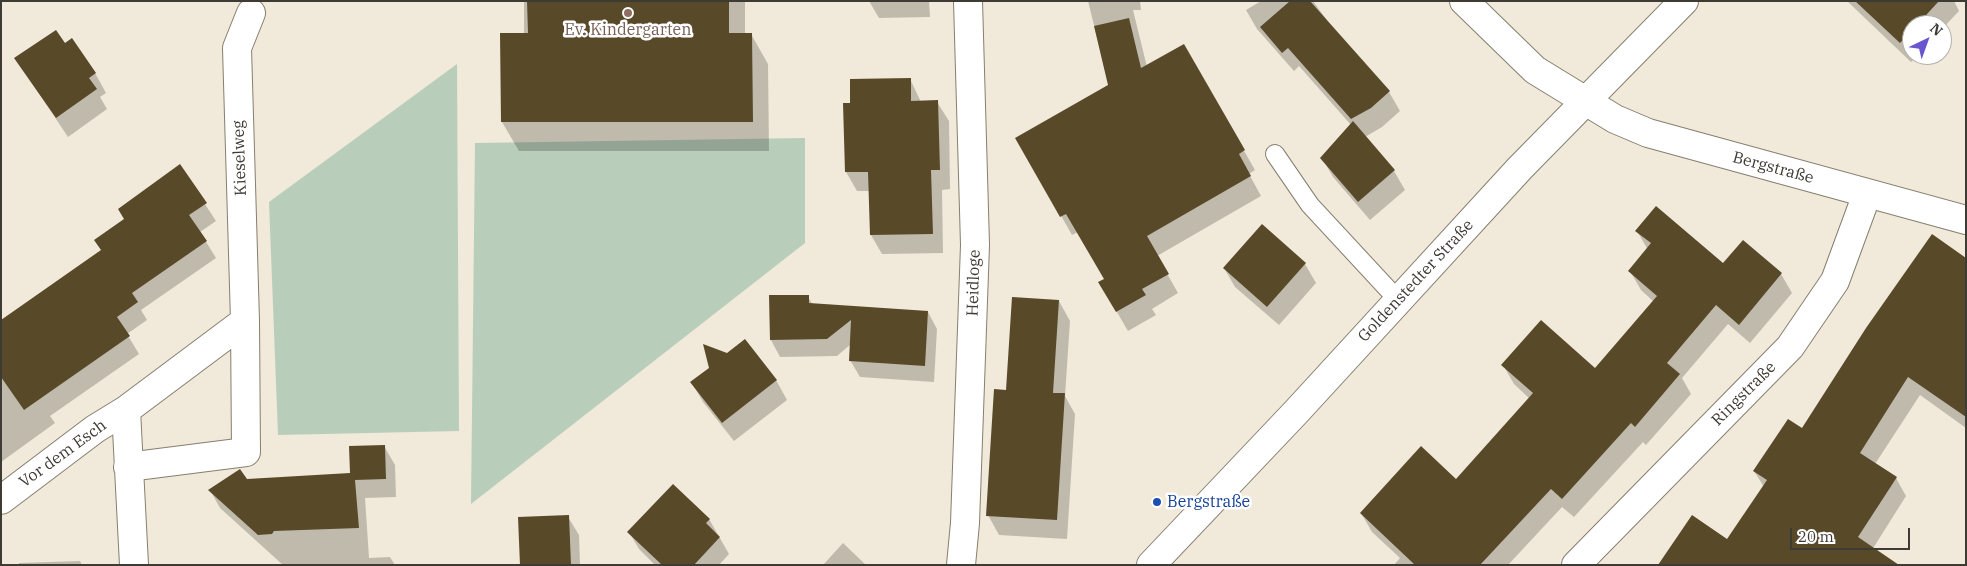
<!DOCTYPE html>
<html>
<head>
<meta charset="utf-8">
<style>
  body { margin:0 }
  #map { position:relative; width:1967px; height:566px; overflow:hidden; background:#f1e9d9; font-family:"IBM Plex Serif",serif }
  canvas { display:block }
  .frame { position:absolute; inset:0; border:2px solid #3e3b35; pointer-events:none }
  .north { position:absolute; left:1902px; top:15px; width:50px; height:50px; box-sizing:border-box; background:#fff; border:1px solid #b2b1ae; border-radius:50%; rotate:42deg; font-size:14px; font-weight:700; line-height:20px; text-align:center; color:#3e3b35 }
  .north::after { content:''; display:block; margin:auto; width:18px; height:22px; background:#6756cf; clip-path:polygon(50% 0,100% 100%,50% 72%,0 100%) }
  .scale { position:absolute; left:1790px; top:528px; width:120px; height:22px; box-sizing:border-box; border:2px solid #3e3b35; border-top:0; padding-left:6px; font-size:15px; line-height:18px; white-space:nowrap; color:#3e3b35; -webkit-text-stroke:4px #fff; paint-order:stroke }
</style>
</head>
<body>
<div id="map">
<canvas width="1967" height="566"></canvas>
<div class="frame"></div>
<div class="north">N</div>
<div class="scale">20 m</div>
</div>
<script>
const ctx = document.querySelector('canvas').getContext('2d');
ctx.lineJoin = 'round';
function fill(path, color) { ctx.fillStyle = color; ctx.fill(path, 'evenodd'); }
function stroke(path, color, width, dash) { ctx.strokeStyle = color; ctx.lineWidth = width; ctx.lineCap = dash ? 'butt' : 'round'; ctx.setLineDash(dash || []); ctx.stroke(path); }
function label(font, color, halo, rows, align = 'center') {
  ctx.font = font + ' "IBM Plex Serif",serif'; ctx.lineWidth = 5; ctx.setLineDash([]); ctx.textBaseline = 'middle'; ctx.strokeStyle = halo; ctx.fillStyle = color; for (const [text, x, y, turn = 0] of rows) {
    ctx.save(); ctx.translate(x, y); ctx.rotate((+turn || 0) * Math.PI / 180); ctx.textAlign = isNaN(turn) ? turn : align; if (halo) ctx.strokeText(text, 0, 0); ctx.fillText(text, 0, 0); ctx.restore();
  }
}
fill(new Path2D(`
  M457,64l2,367 -181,4 -9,-233z
  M805,138v105l-334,261 4,-361z`), '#b8cebb');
fill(new Path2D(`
  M524,1h221v33h6l17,30 1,87h-250l-17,-29 -1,-88h23z
  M869,1h60l1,16 -51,1z
  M1088,1h52l1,9h-8l14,57 37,-21 71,124 -6,4 12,22 -104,60 21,37 -26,16 4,6 -28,16 -28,-48 5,-4 -27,-47 -6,3 -55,-97 92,-52z
  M1261,1h52l21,29 55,62 11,19 -18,16 -17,10 29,34 11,19 -35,30 -37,-43 -11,-19 29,-33 -52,-59 -5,5 -37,-42 -11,-19z
  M1847,1h107l5,10 -17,18v-4h-30v30h6l-7,7z
  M65,45l30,28 11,20 -6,4 7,12 -39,28 -52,-78z
  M910,79l11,23h16l12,19 1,68 -8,1 1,63 -61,1 -11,-19 -1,-44h-13l-11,-19 -2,-68h8z
  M180,166l36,55 -16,11 16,26 -75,52 6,10 -20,14 12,20 -89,62 5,7 -54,39v-138l101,-73 23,-31z
  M1637,231l87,33 57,10 11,19 -42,50 -22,-19 -46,54 9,16 -45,51 -3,-3 -69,75 -12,-10 -54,58h-114l6,-7 -28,-26 -11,-19 95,-32 74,-82 -16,-15 -11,-19 92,5 59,-68 -13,-12 -11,-19 18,-21z
  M1966,259v169l-46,-33 -45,69 21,14 10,18 -34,54 -144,-10 36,-53 -10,-16 49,-41z
  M1305,264l11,19 -37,42 -44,-38 -11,-19z
  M808,297l5,8 115,7 9,17 -3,53 -74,-5 -10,-17 1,-16 -14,12 -57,1 -9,-17z
  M1059,301l11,20 -5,75 10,18 -8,125 -68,-4 -11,-20 20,-124z
  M776,380l11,20 -53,41 -31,-39 -11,-19z
  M384,446l11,19 1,32 -31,1 4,60 21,-1 5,8h-112l-63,-57 -10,-18 36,-10 105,-5z
  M568,517l11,18 1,30h-59z
  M709,519l20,35 -10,11h-64l-16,-16 -10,-17z
  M843,543l23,22h-43z
  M80,561l2,4h-63v-2z`), '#0003');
fill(new Path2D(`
  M527,1h202v32h23l1,89h-252l-1,-89h28z
  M1290,1h20l80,90 -19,17 -20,11 -63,-71 -6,5 -22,-26z
  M1855,1h84l-22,24h-5v5l-12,13z
  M1129,18l12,50 43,-24 61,106 -6,4 12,22 -104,60 22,38 -27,15 4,6 -30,17 -18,-30 6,-3 -38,-65 -6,3 -45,-79 93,-53 -14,-59z
  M56,30l9,13 7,-5 24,35 -7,5 8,11 -41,29 -42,-60z
  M911,78v23l27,-1 2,70h-9l2,64 -63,1 -2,-63h-23l-2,-69h7v-24z
  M1353,121l42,49 -37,32 -38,-44z
  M180,164l27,39 -18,12 18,26 -75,52 6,9 -21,15 13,19 -106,74 -23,-33v-57l100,-70 -7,-10 30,-21 -6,-10z
  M1656,206l67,57 20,-23 39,33 -43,52 -23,-20 -49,58 13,11 -45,53 -4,-4 -69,76 -11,-10 -71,76h-65l-55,-52 61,-67 35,33 77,-86 -32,-28 40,-45 54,48 62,-72 -29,-25 23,-28 -16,-12z
  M1262,224l44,39 -39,44 -44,-39z
  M1932,234l34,24v159l-58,-40 -48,76 37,24 -39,60 41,28h-241l34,-50 35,24 40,-59 -14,-9 35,-52 14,9 64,-100z
  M769,295h40v8l119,8 -3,55 -76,-5 2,-41 -24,19 -57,1z
  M1012,297l47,3 -6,93h12l-8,127 -71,-4 8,-127 12,1z
  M745,339l32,41 -55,43 -32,-41 19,-14 -6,-24 24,9z
  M385,445l1,34 -31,1 4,48 -85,3 -2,3 -14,1 -50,-45 32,-21 7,10 103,-6 -1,-27z
  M673,484l37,35 -4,4 14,14 -26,28h-32l-35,-33z
  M569,515l2,50h-51l-2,-48z`), '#584929');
const lane = new Path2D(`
  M1275,154l35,51 88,95`);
const street = new Path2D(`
  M1464,1l71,69 80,49 33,14 318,87
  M128,467l118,-15 -1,-131
  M1,500l94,-71 31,-19
  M134,565l-8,-155 119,-89 -8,-273 14,-35
  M961,565l4,-42 10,-278 -7,-244
  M1151,565l146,-154 223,-243 164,-167
  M1576,565l214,-218 45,-66 32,-87`);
stroke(lane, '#867f70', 20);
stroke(street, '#867f70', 30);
stroke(lane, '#fff', 18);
stroke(street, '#fff', 28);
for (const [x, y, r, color] of [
  [628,13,5,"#8d6e63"],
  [1157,502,5,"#1a4fb4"]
]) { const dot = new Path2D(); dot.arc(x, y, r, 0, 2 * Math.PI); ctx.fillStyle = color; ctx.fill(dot); stroke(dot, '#fff', 2); }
label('16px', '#785e54', '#fff', [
  ["Ev. Kindergarten",628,30]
]);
label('16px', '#3e3b35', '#fff', [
  ["Kieselweg",240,158,-92],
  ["Bergstraße",1773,168,15],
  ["Goldenstedter Straße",1416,281,-47],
  ["Heidloge",974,283,-88],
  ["Ringstraße",1744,394,-45],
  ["Vor dem Esch",63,454,-36]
]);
label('16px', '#164399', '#fff', [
  ["Bergstraße",1167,502]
], 'left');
</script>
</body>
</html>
